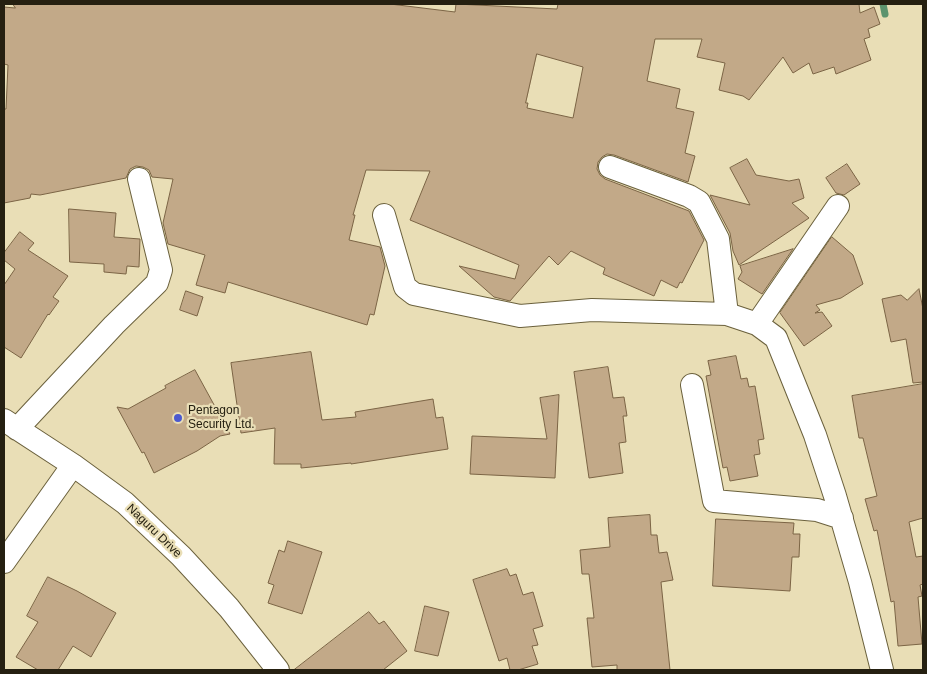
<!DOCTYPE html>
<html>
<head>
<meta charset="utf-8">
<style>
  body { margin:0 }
  #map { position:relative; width:927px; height:674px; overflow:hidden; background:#e9deb6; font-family:Arial,sans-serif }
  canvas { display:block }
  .frame { position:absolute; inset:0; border:5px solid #252011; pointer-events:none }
</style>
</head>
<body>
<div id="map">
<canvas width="927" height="674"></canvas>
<div class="frame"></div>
</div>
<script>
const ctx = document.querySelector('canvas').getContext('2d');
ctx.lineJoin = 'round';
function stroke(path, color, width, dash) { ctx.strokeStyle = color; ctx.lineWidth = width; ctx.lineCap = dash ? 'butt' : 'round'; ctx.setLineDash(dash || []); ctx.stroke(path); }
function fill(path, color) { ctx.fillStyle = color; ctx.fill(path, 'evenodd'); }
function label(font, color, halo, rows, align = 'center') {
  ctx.font = font + ' Arial,sans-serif'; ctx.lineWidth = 4.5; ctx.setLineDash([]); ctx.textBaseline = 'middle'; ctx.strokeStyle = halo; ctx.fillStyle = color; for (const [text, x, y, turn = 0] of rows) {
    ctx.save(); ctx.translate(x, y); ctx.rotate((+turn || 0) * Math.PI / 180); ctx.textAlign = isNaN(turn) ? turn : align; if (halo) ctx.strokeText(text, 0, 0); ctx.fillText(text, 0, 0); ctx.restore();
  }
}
stroke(new Path2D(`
  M883,4l2,10`), '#5c946e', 7);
const building = new Path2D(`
  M13,4h377l65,8 1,-8 101,5 1,-5h301l1,9 14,-6 6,17 -12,5 2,8 -6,2 7,21 -35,14 -2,-7 -21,7 -4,-11 -16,10 -10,-16 -34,43 -6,-4 -24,-6 6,-27 -28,-6 5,-18h-47l-8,42 33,8 -4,19 18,4 -9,41 10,3 -7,26 -74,-27 -7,-1 -5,3 -4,5 -1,7 3,6 5,4 84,32 15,29 -22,43 -2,-1 -3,6 -16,-8 -7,16 -51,-22 2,-6 -34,-17 -13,14 -9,-9 -39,45 -16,-4 -35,-31 56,13 4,-14 -109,-45 20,-49 -64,-1 -13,45h2l-6,25 31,7 5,19 -11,49 -4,-1 -3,11 -139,-43 -3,11 -29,-8 9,-30 -37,-11 -5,-21 10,-44 -21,-2 -3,-7 -6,-3 -7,-1 -6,3 -4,9 -86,17 -9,-1 -1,4 -26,5v-94h2l2,-44 -4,-1v-57l11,1zM537,54l46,13 -10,51 -46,-10 1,-5h-2z
  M747,159l9,16 33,6 10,-2 5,19 -12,5 17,15 -70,47 -6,-14 -3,-18 -20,-38 40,10 -20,-37z
  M847,164l13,20 -16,11 -8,-2 -10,-15z
  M69,209l47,4 -2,24 26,2 -1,28 -12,-1 -1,8 -22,-2v-8l-34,-2z
  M20,232l14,11 -6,7 40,26 -15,21 6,4 -10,14 -1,-1 -27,44 -17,-11v-62l11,-16 -11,-9v-7z
  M832,237l21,18 10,29 -22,14 -25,7 4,5 -5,3 7,-1 10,14 -28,20 -24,-33z
  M793,249l-31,45 -24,-15 4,-7 -2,-6z
  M919,289l4,20v73l-10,1 -7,-44 -15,3 -9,-43 19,-4 6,5z
  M186,291l17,6 -6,19 -17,-6z
  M311,352l11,68 34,-3 -1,-5 78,-13 3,19 7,-1 5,32 -97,15v-1l-50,5v-4h-27l1,-36 -34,5 -10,-70z
  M736,356l5,23 6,-1 2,9 6,-1 9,53 -6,1 2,14 -6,1 4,21 -28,5 -3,-14 -4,1 -17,-92 5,-1 -3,-14z
  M608,367l5,31 11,-1 3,19h-4l3,26 -7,1 4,30 -34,5 -15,-106z
  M195,370l35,64 -10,2 -23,15 -43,22 -10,-21 -2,1 -25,-46 11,2 38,-21 -1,-2z
  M923,384v134l-14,4 7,35 7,-1v28l-3,1 2,11 -4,1 4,47 -24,2 -4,-45 -3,1 -14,-72 -3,1 -9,-32 12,-3 -14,-58h-4l-7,-42z
  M559,395l-4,83 -85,-4 2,-38 75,3 -7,-41z
  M650,515l1,20h6l2,18 8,-1 6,28 -12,2 9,88h-53v-5l-25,2 -5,-49h7l-5,-44h-7l-2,-24 30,-3 -2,-29z
  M716,519l78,4 -1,11h7l-1,23h-7l-2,34 -77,-5z
  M288,541l34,11 -20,62 -34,-11 6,-18 -6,-2 11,-33 5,2z
  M507,569l3,7 6,-2 7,21 10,-3 10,34 -10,3 5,16 -6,1 6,18 -20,6h-8l-3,-12 -8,3 -26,-81z
  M48,577l29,14 39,22 -25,44 -18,-11 -15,24h-20l-22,-13 22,-35 -11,-6z
  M425,606l24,6 -11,44 -23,-5z
  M369,612l10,12 5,-3 23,30 -24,19h-89z`);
fill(building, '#c2a988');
stroke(building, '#7b6445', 1);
const minor = new Path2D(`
  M610,167l79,29 10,6 19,37 9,75
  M384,215l21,72 9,7 106,22 72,-6 135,4 30,10 19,14 39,97 20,61 25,86 22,88
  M757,324l81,-118
  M692,385l22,116 103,9 25,8
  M4,420l69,45 52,38 56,53 48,52 49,62
  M17,429l97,-104 43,-42 4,-13 -22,-91
  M4,562l69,-97`);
stroke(minor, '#6b613d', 24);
stroke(minor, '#fff', 22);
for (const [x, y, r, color] of [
  [178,418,5,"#4c59ce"]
]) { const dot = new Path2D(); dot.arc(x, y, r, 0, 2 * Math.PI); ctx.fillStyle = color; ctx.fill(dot); stroke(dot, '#e9deb6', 2); }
label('12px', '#252011', '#e9deb6', [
  ["Pentagon",188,411],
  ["Security Ltd.",188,425]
], 'left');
label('12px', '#252011', '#e9deb6', [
  ["Naguru Drive",154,531,44]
]);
</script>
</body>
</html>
